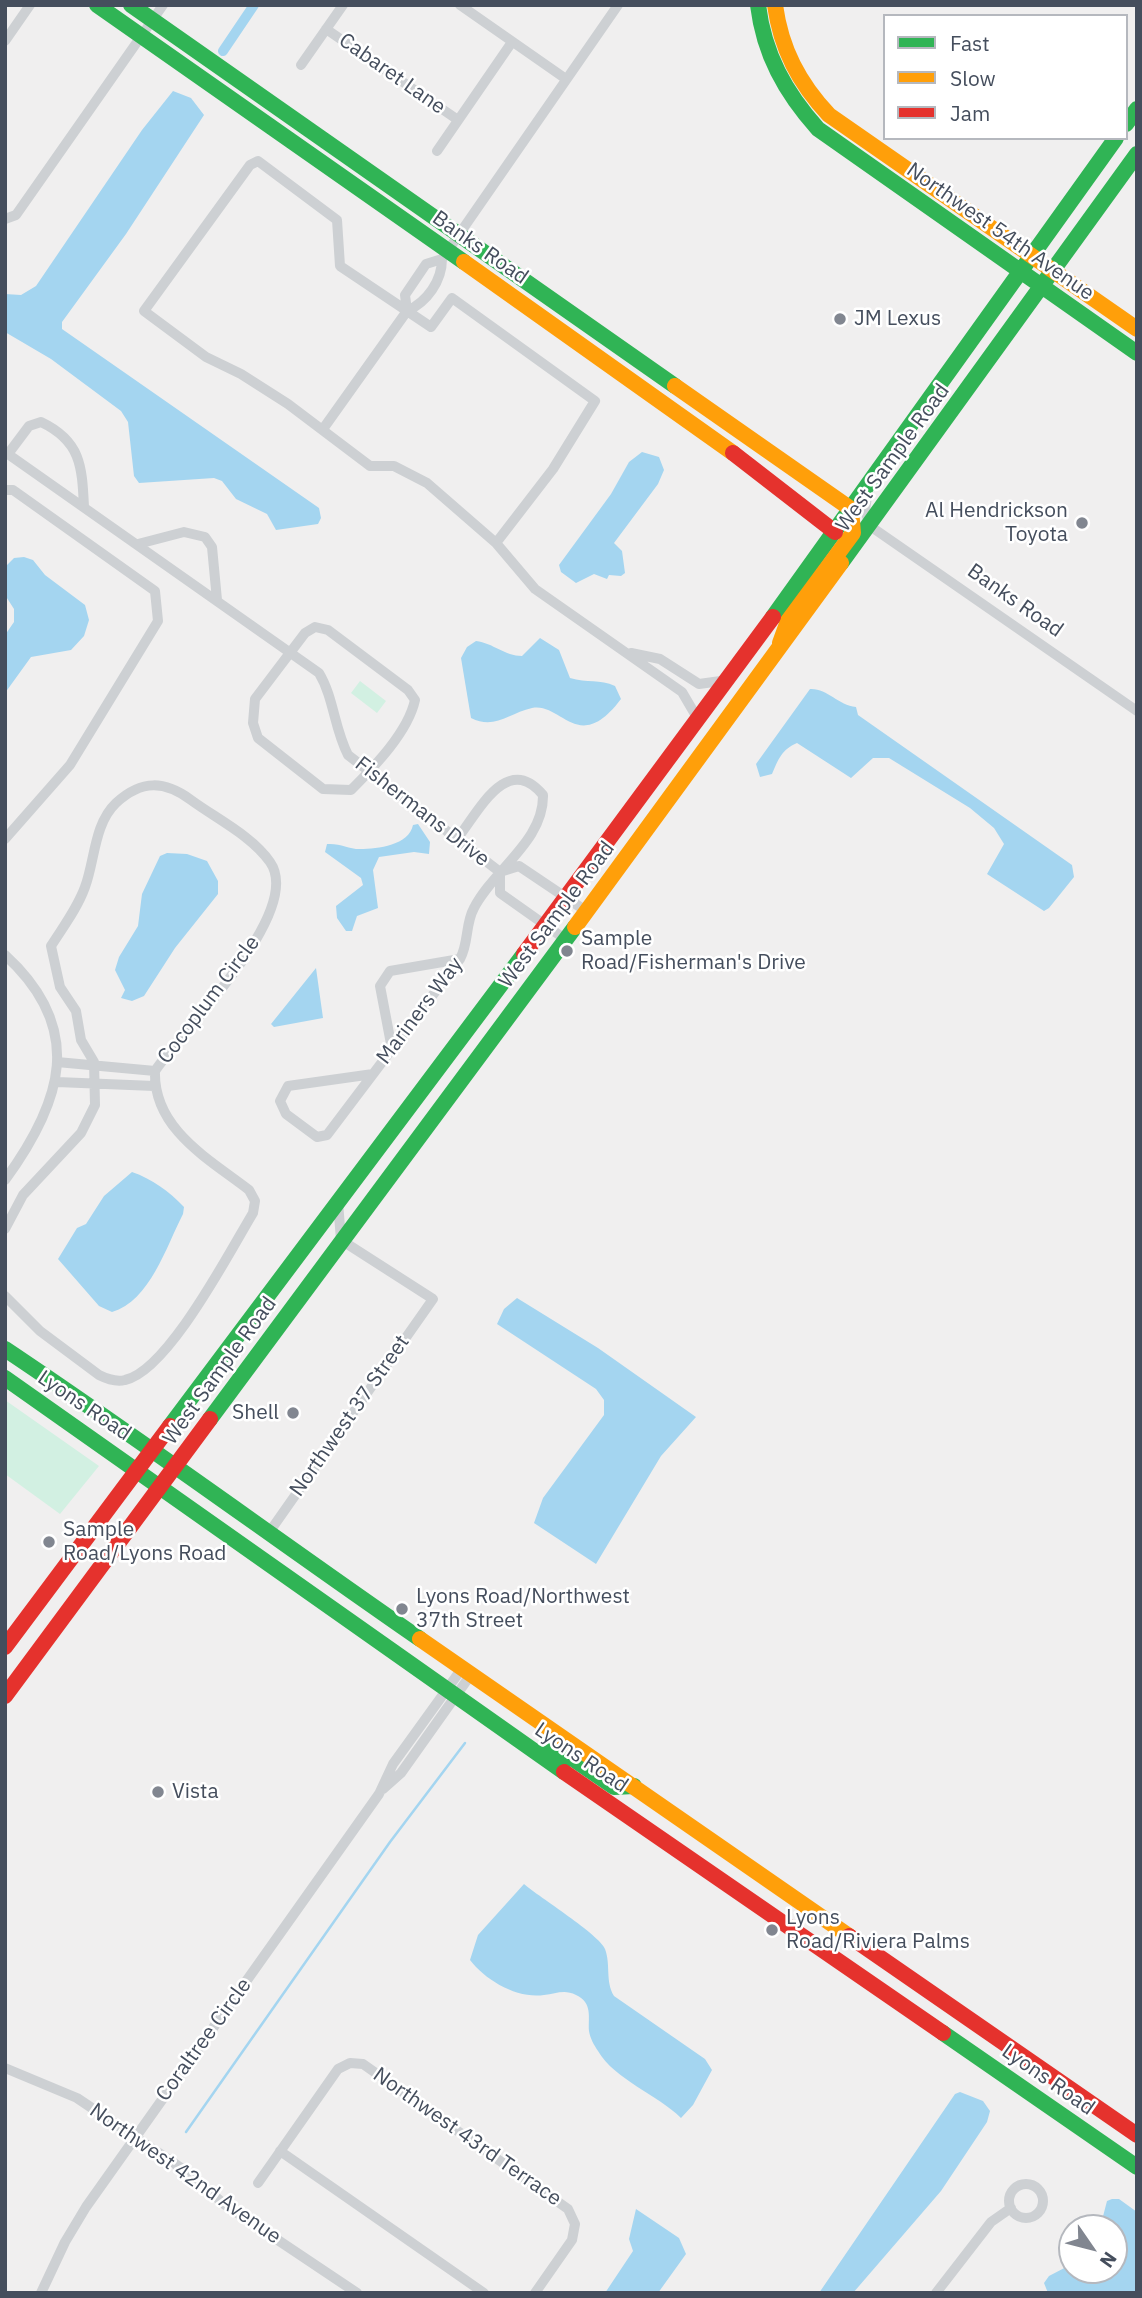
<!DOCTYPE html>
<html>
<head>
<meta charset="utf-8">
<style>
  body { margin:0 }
  #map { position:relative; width:1142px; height:2298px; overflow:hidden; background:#f0efef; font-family:"IBM Plex Sans",sans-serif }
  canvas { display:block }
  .frame { position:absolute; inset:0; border:7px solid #454e5d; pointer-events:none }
  .legend { position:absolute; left:883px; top:14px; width:245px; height:126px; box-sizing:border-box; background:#fff; border:2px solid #b5b8be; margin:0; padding:9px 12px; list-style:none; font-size:21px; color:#454e5d }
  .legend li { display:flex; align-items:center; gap:14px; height:35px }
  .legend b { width:35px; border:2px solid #b5b8be }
  .north { position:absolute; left:1058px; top:2214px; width:70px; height:70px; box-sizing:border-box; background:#fff; border:2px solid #b5b8be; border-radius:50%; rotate:125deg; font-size:19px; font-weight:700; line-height:28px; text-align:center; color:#454e5d }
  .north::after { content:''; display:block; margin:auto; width:24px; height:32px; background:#818690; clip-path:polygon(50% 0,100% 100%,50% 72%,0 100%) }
</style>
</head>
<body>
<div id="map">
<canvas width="1142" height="2298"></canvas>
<div class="frame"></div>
<ul class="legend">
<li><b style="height:9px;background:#30b455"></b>Fast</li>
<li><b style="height:9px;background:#ff9f0a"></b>Slow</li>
<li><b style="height:9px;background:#e5322d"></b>Jam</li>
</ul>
<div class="north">N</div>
</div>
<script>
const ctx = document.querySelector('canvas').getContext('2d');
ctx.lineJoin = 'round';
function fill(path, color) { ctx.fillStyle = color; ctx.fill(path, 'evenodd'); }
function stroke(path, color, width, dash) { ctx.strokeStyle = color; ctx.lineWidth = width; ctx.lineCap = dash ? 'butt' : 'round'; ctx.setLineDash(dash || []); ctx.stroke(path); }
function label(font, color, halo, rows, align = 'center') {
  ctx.font = font + ' "IBM Plex Sans",sans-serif'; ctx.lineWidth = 5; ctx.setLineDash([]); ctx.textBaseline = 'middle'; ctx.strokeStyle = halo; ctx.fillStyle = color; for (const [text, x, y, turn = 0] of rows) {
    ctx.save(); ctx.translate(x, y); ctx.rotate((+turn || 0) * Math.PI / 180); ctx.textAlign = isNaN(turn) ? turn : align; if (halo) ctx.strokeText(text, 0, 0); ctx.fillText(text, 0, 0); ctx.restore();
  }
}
fill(new Path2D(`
  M360,681l26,20 -9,12 -26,-20z
  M5,1400l94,66 -39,48 -55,-40z`), '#d2f0e2');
fill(new Path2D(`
  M173,91l18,7 13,17 -78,119 -64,88v7l257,179 2,10 -3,6 -42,6 -9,-16 -31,-15 -14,-18 -8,-3 -75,5 -5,-7 -6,-54 -7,-11 -70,-52 -46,-27v-38l16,1 15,-9 106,-156z
  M642,452l17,5 5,13 -6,14 -44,59 8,8 3,22 -4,3 -12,-1 -2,4 -13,-5 -18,9 -15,-11 -2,-7 52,-71 18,-32z
  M24,557l9,3 12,15 40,30 4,15 -5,16 -13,14 -40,7 -26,36v-58l9,-13v-13l-9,-14v-28l9,-9z
  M540,638l19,12 11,28c17,5 30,1 45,8l6,13c-43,57 -59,3 -89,9 -23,5 -37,22 -61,10l-10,-60 6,-11 9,-6c17,2 29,15 46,15z
  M810,689c17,-1 28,16 46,18l2,8 214,150 2,12 -25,31 -5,3 -57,-37 17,-30 -10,-16 -24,-20 -81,-50h-16l-22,20 -54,-35c-15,6 -19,17 -25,31l-12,3 -4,-13z
  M418,824l12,18 -1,12 -15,-2 -35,5 -6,13 5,38 -21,8 -5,15h-6l-9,-13 -1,-12 27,-21 -2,-7 -36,-26 2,-8c13,-1 21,5 33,5 18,0 49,-4 53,-24z
  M167,853l20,1 20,7 11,20v13l-43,54 -31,48 -12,5 -11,-3 4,-8 -10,-20 4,-13 19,-31 4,-32 18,-38z
  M316,968l7,50 -49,9 -3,-3z
  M132,1172c20,7 37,19 52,35l-1,7c-17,33 -33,87 -71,98l-13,-6 -41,-47 19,-31 9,-4 18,-28z
  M517,1298l81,50 98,69 -35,39 -65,108 -62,-41 9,-25 61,-83v-15l-8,-11 -99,-65 7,-15z
  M524,1884c15,13 76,51 81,65 6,16 0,32 9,47l91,63 7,11 -19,35 -12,13c-24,-24 -66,-38 -83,-67 -4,-6 -8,-13 -9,-20 -1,-14 4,-28 -13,-36 -12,-6 -20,-1 -32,0 -26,4 -58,-14 -74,-35l8,-25z
  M960,2092l23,9 7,10 -3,11 -46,69 -88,102h-34l136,-199z
  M1112,2199h7l18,13v81h-89l-4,-10 5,-7 23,-12v6h42v-42h-14l7,-27z
  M636,2209l43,29 7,16 -28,39h-53l28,-42 -4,-12z`), '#a4d5f0');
stroke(new Path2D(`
  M186,2132l204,-290 75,-99`), '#a4d5f0', 2.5);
stroke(new Path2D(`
  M223,51l31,-46`), '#a4d5f0', 10);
stroke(new Path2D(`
  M460,5l106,74
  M326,29l132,91
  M5,41l25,-36
  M301,65l42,-60
  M437,151l75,-109
  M5,219l11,-4 147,-210
  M407,311l-2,-16 21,-31 16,-5
  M323,429l84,-118c20,-9 35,-30 35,-52l176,-254
  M5,452l314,221c15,25 15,55 29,82l152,117
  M8,454l21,-28 12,-4c40,19 41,44 43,85
  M5,490h8l142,101 3,30 -88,144 -65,74
  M868,490l-3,20 5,16 267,185
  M496,543l57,-74 42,-68 -143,-103 -21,29 -91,-61 -3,-46 -79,-59 -8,4 -106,146 62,46 35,17 47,30 82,62h24l33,17 69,60 39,46 147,103 17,29
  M138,544l46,-12 21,5 7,10 5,53
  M315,627l13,3 80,60 7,10c-7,32 -40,66 -64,90l-28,-1 -65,-51 -5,-15 2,-24 50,-66z
  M631,653l29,6 39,25 29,-4
  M500,872l19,-6 67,45
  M500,872v21l65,46
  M5,955c81,74 57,147 0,225
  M392,1049l-12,-63 10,-15 70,-12
  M57,1062l98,9
  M373,1074l-85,12 -8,15 6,13 31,23 10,-2 133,-176c9,-16 5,-35 14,-51 20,-39 70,-67 69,-113 -36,-43 -64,16 -86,44
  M57,1082l97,4
  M5,1229l18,-34 58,-62 14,-28 -1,-43 -13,-22 -5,-29 -16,-24 -9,-41c12,-19 26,-37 34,-59 10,-27 9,-63 31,-84 26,-24 49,-22 75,-3 26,19 61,36 79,62 35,50 -88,168 -115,209 -2,58 54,88 94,119l6,11 -2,12c-23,38 -85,158 -128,167 -8,2 -18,-1 -26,-5l-59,-44 -35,-35
  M268,1534l165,-235 -92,-59 -3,-38
  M383,1789l18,-16 71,-100
  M5,2068l72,30 110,74 37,32 133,89
  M280,2151l204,142
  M258,2183l80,-114 12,-6 13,1 205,145 7,15 -3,16 -37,53
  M1009 2201a17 17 0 1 1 34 0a17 17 0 1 1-34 0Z
  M41,2293l24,-51 21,-35 293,-413 14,-30 70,-97
  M936,2293l55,-71 20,-14`), '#cdd0d3', 10);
stroke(new Path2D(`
  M97,5l367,257
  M131,5l544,381
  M758,5c6,49 27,87 60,124l319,224
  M1126,124l11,-15
  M841,563l296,-409
  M773,617l343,-479
  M5,1349c141,94 276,194 415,290
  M5,1378l559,394
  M210,1419l365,-492
  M170,1426l354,-472
  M543,1750l30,9 41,28 20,-1
  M943,2033l194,134`), '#30b455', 16);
stroke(new Path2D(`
  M775,5c6,44 24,78 54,110l308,214
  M464,262l269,191
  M675,386l176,123 2,24 -65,88 -8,22
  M575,927l266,-364
  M420,1639l429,297`), '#ff9f0a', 16);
stroke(new Path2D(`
  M733,453l102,79
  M524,954l249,-337
  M5,1647l165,-221
  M5,1696l205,-277
  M564,1772l379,261
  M849,1936l288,199`), '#e5322d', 16);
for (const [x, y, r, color] of [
  [840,319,7,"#818690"],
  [1082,523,7,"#818690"],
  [567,951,7,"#818690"],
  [293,1413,7,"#818690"],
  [49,1542,7,"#818690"],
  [402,1609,7,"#818690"],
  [158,1792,7,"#818690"],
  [772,1930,7,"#818690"]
]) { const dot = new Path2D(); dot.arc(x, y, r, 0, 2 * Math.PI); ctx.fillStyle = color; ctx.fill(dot); stroke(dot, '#fff', 2.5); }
label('21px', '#454e5d', '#fff', [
  ["Cabaret Lane",392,74,35],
  ["Northwest 54th Avenue",1000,232,35],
  ["Banks Road",480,248,35],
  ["West Sample Road",893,458,-54],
  ["Banks Road",1015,601,35],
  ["Fishermans Drive",422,812,38],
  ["West Sample Road",557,915,-53],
  ["Cocoplum Circle",209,1000,-53],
  ["Mariners Way",420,1011,-53],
  ["West Sample Road",220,1371,-54],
  ["Lyons Road",84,1406,34],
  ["Northwest 37 Street",350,1416,-55],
  ["Lyons Road",581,1758,34],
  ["Coraltree Circle",204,2040,-54],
  ["Lyons Road",1048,2080,35],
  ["Northwest 43rd Terrace",467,2137,35],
  ["Northwest 42nd Avenue",185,2174,35]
]);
label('21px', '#454e5d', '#fff', [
  ["JM Lexus",854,319],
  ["Al Hendrickson",1068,511,"right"],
  ["Toyota",1068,535,"right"],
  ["Sample",581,939],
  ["Road/Fisherman's Drive",581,963],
  ["Shell",279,1413,"right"],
  ["Sample",63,1530],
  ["Road/Lyons Road",63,1554],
  ["Lyons Road/Northwest",416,1597],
  ["37th Street",416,1621],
  ["Vista",172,1792],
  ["Lyons",786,1918],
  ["Road/Riviera Palms",786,1942]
], 'left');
</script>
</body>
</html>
